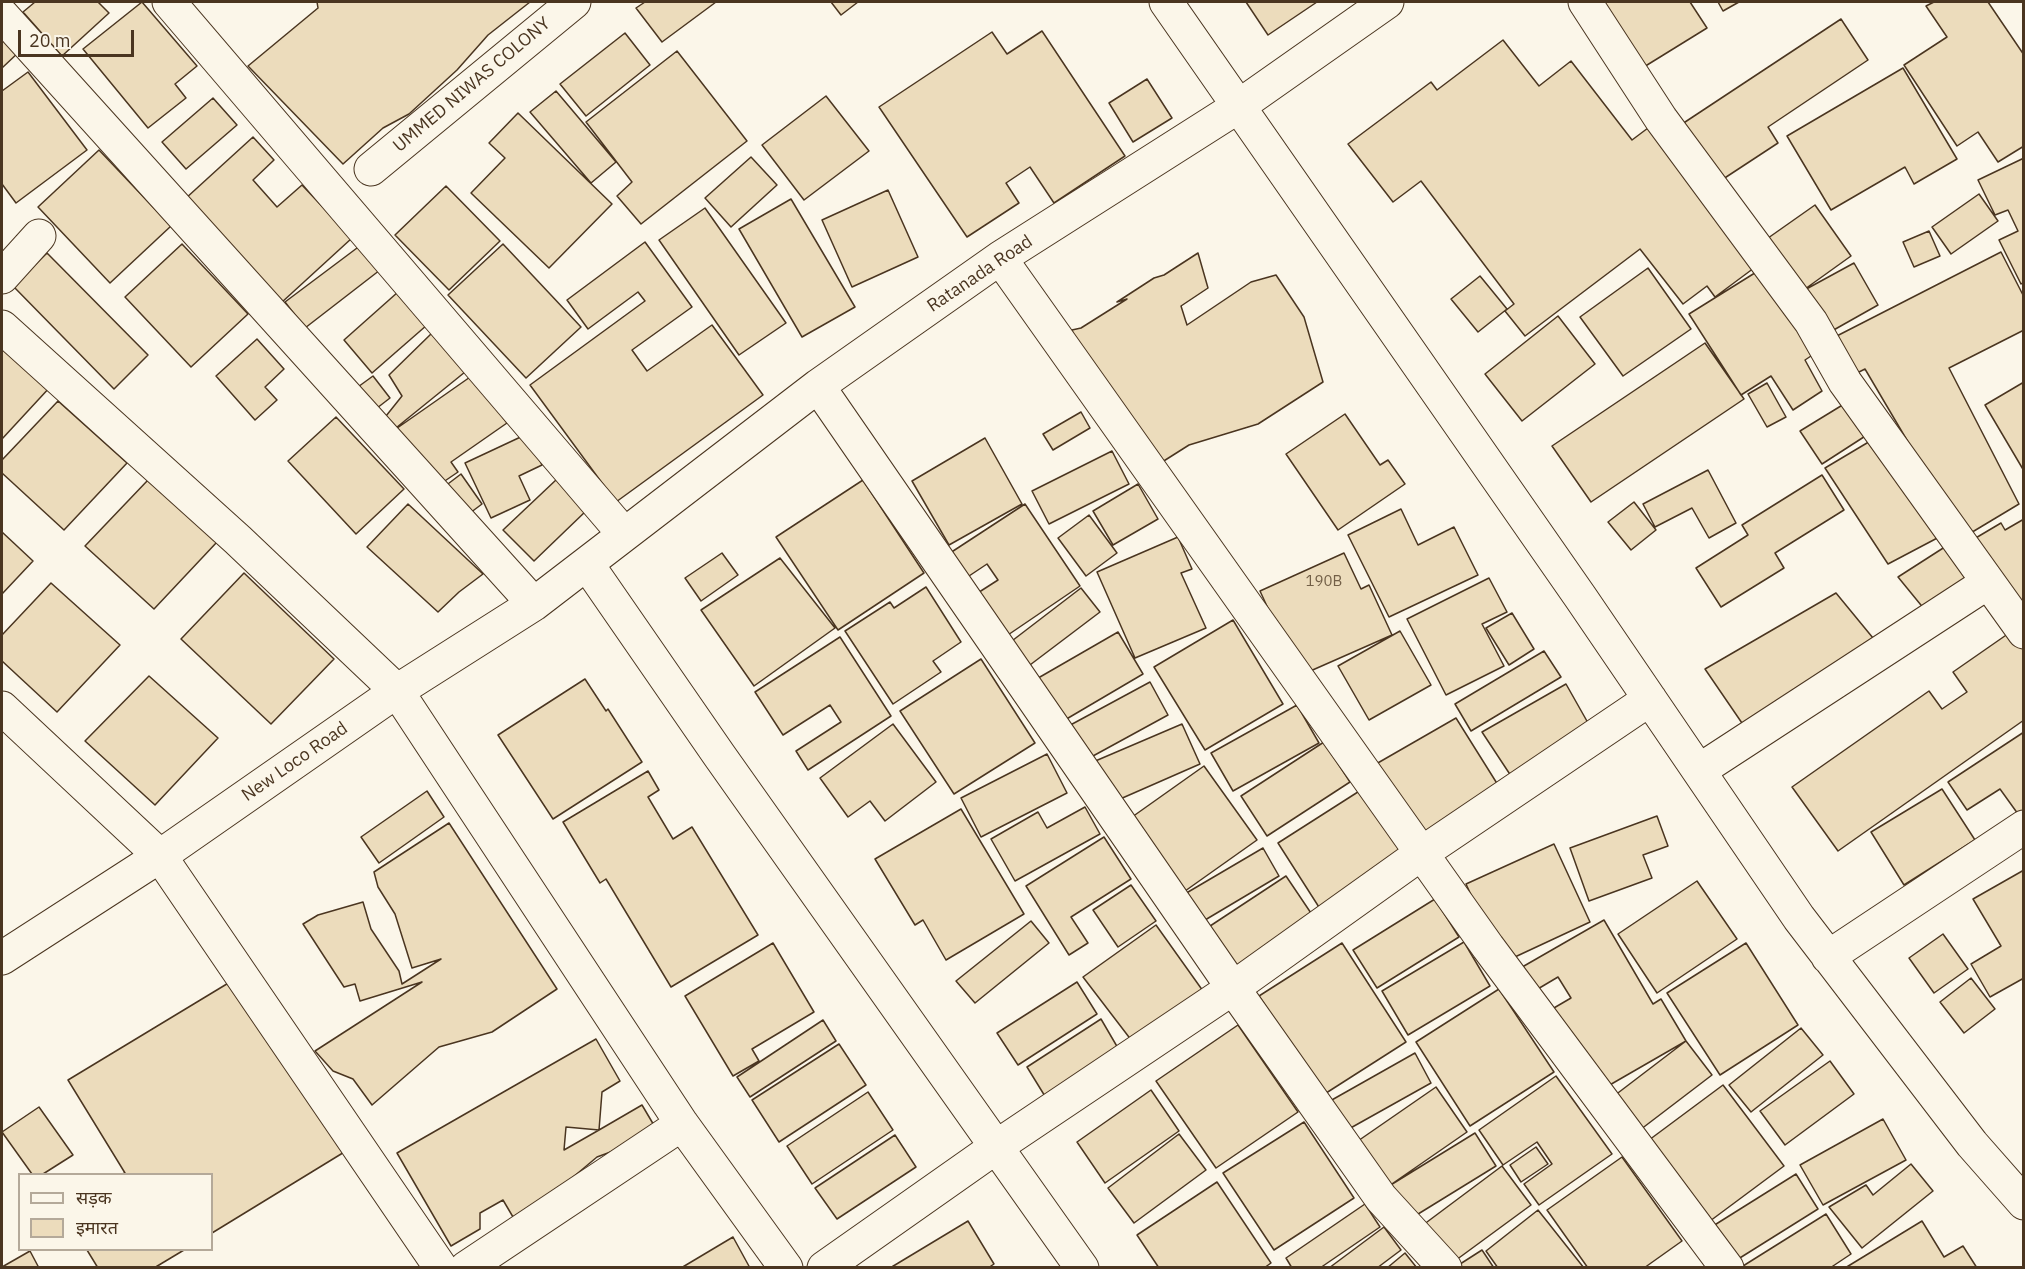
<!DOCTYPE html>
<html>
<head>
<meta charset="utf-8">
<style>
  body { margin:0 }
  #map { position:relative; width:2025px; height:1269px; overflow:hidden; background:#fbf6e9; font-family:"IBM Plex Sans","Noto Sans Devanagari",sans-serif }
  canvas { display:block }
  .frame { position:absolute; inset:0; border:3px solid #4a3520; pointer-events:none }
  .legend { position:absolute; left:18px; top:1173px; width:195px; height:78px; box-sizing:border-box; background:#fbf6e9; border:2px solid #b4a999; margin:0; padding:8px 10px; list-style:none; font-size:18px; color:#4a3520 }
  .legend li { display:flex; align-items:center; gap:12px; height:30px }
  .legend b { width:30px; border:2px solid #b4a999 }
  .scale { position:absolute; left:18px; top:30px; width:116px; height:27px; box-sizing:border-box; border:3px solid #4a3520; border-top:0; padding-left:8px; font-size:18px; line-height:21px; white-space:nowrap; color:#4a3520; -webkit-text-stroke:4px #fbf6e9; paint-order:stroke }
</style>
</head>
<body>
<div id="map">
<canvas width="2025" height="1269"></canvas>
<div class="frame"></div>
<ul class="legend">
<li><b style="height:8px;background:#fbf6e9"></b>सड़क</li>
<li><b style="height:16px;background:#ecdcbc"></b>इमारत</li>
</ul>
<div class="scale">20 m</div>
</div>
<script>
const ctx = document.querySelector('canvas').getContext('2d');
ctx.lineJoin = 'round';
function fill(path, color) { ctx.fillStyle = color; ctx.fill(path, 'evenodd'); }
function stroke(path, color, width, dash) { ctx.strokeStyle = color; ctx.lineWidth = width; ctx.lineCap = dash ? 'butt' : 'round'; ctx.setLineDash(dash || []); ctx.stroke(path); }
function label(font, color, halo, rows, align = 'center') {
  ctx.font = font + ' "IBM Plex Sans",sans-serif'; ctx.lineWidth = 4.5; ctx.setLineDash([]); ctx.textBaseline = 'middle'; ctx.strokeStyle = halo; ctx.fillStyle = color; for (const [text, x, y, turn = 0] of rows) {
    ctx.save(); ctx.translate(x, y); ctx.rotate((+turn || 0) * Math.PI / 180); ctx.textAlign = isNaN(turn) ? turn : align; if (halo) ctx.strokeText(text, 0, 0); ctx.fillText(text, 0, 0); ctx.restore();
  }
}
const building = new Path2D(`
  M35,2h63l11,11 -47,43 -39,-44z
  M142,2l55,64 -22,18 11,14 -38,30 -65,-79z
  M317,2h213l-42,33 -31,35 -48,44 -26,14 -40,36 -95,-98 70,-58z
  M645,2h71l-54,40 -26,-34z
  M831,2h27l-17,13z
  M1246,2h71l-49,33z
  M1595,2h95l17,26 -68,42z
  M1718,2h21l-16,9z
  M1934,2h54l36,53v91l-26,16 -20,-30 -21,14 -53,-81 43,-28 -21,-31z
  M1841,19l27,41 -100,67 10,16 -64,42 -38,-57z
  M2,31l18,20 -18,17z
  M1042,31l83,125 -71,47 -24,-36 -24,16 13,20 -52,34 -88,-130 113,-75 15,22z
  M625,33l25,32 -64,51 -26,-32z
  M1503,40l36,46 32,-25 61,79 20,-15 106,140 -43,32 -8,-11 -24,18 -43,-55 -115,87 -20,-25 9,-7 -93,-123 -28,21 -45,-58 83,-62 6,8z
  M677,51l70,90 -106,83 -24,-28 15,-14 -46,-60z
  M1903,68l54,91 -43,25 -9,-17 -74,43 -44,-74z
  M28,72l59,78 -71,53 -14,-19v-93z
  M1147,79l25,39 -39,24 -24,-39z
  M556,91l60,71 -25,21 -61,-71z
  M826,96l43,55 -65,49 -42,-55z
  M213,98l24,27 -51,44 -24,-27z
  M518,113l94,91 -63,64 -78,-75 34,-35 -16,-15z
  M253,137l21,23 -21,20 24,27 25,-22 50,53 -71,65 -96,-104z
  M99,150l72,76 -61,57 -72,-76z
  M751,157l26,28 -46,42 -26,-29z
  M2024,158v124l-3,2 -22,-44 19,-9 -10,-21 -13,5 -17,-35z
  M446,186l54,55 -51,49 -54,-55z
  M888,190l30,67 -66,30 -30,-67z
  M1979,194l19,27 -47,33 -19,-27z
  M791,199l64,108 -53,30 -63,-108z
  M1815,205l36,51 -53,38 -37,-51z
  M705,208l81,115 -47,32 -80,-115z
  M1929,231l11,25 -26,11 -11,-25z
  M645,242l47,65 -60,43 15,21 65,-46 51,70 -147,107 -86,-117 115,-84 -7,-9 -50,37 -21,-29z
  M182,244l66,70 -57,53 -66,-70z
  M503,244l78,83 -55,51 -78,-83z
  M361,245l19,25 -75,58 -20,-26z
  M2001,252l23,45v33l-75,38 70,136 -55,33 -99,-168 -14,7 -24,-35z
  M47,253l101,102 -34,34 -101,-103z
  M1198,253l10,35 -27,18 6,19 64,-43 25,-7 28,42 19,65 -65,42 -69,21 -30,19 -84,-124 -3,-10 9,-2 46,-29 -10,3 37,-24 10,-3z
  M1854,263l24,42 -55,31 -24,-43z
  M1766,266l54,84 -15,10 17,31 -29,19 -22,-34 -30,19 -52,-81z
  M1648,268l43,61 -68,47 -43,-59z
  M1480,276l27,33 -29,23 -27,-33z
  M398,292l29,33 -55,48 -28,-33z
  M1558,316l37,48 -73,57 -37,-47z
  M433,332l32,40 -79,64 -4,-15 20,-25 -13,-21z
  M257,339l27,30 -19,18 12,13 -22,20 -39,-44z
  M2,340l49,46 -49,53z
  M1705,343l39,56 -153,103 -39,-56z
  M473,375l34,48 -56,39 7,10 -25,17 -40,-58z
  M373,376l17,22 -22,17 -17,-23z
  M2024,382v89l-39,-66z
  M1767,383l19,34 -19,10 -19,-33z
  M58,401l69,62 -63,67 -62,-57v-13z
  M1849,401l21,32 -48,31 -22,-33z
  M1081,412l9,16 -37,22 -10,-16z
  M1345,414l35,51 8,-5 17,24 -67,46 -52,-76z
  M336,417l68,72 -48,45 -68,-73z
  M527,434l15,31 -23,11 11,24 -39,18 -26,-55z
  M1877,437l66,98 -55,29 -63,-96z
  M985,438l37,66 -73,41 -37,-64z
  M1112,451l17,33 -80,40 -17,-33z
  M1708,470l28,53 -27,15 -17,-30 -37,19 -12,-23z
  M461,474l21,30 -20,15 -22,-29z
  M1822,475l22,35 -69,43 9,15 -63,39 -25,-39 52,-33 -6,-10z
  M557,479l30,31 -53,51 -31,-31z
  M148,480l69,62 -63,67 -69,-63z
  M863,480l61,93 -86,57 -62,-93z
  M1138,484l20,35 -45,26 -20,-34z
  M1634,502l22,28 -25,20 -23,-28z
  M408,504l75,70 -24,18 -21,20 -71,-65z
  M1025,504l55,82 -78,53 -29,-43 25,-16 -11,-16 -24,16 -16,-25z
  M1401,509l17,36 36,-18 24,48 -89,42 -41,-82z
  M1089,515l28,38 -31,23 -28,-38z
  M2024,519v94l-50,-74 27,-16 4,7z
  M2,532l31,29 -31,33z
  M1178,537l14,32 -11,4 25,55 -71,30 -38,-86z
  M1951,543l19,37 -45,30 -27,-33z
  M722,553l16,22 -37,26 -16,-23z
  M1344,553l17,36 8,-4 23,50 -93,41 -39,-85z
  M780,558l55,70 -81,58 -53,-76z
  M244,573l90,86 -63,65 -90,-85z
  M1489,578l18,34 -25,12 22,42 -58,29 -39,-76z
  M51,583l69,62 -63,67 -55,-51v-26z
  M926,587l35,55 -28,19 8,11 -48,32 -48,-73 45,-29 4,6z
  M1081,588l19,24 -78,59 -18,-24z
  M1836,593l37,45 -129,88 -39,-57z
  M1512,613l22,36 -25,16 -23,-37z
  M1233,620l50,84 -78,46 -51,-83z
  M1400,631l31,54 -62,35 -31,-54z
  M2012,631l12,17v72l-186,131 -46,-64 137,-96 13,18 25,-17 -14,-20z
  M1118,632l25,42 -85,50 -25,-43z
  M840,637l51,79 -83,54 -12,-19 45,-29 -11,-17 -47,30 -28,-43z
  M1544,651l17,26 -90,54 -16,-27z
  M981,659l54,84 -81,51 -54,-83z
  M149,676l69,62 -63,67 -70,-64z
  M585,679l21,32 2,-2 34,53 -89,57 -55,-84z
  M1150,682l18,33 -86,47 -19,-33z
  M1566,684l26,46 -77,52 -33,-50z
  M1297,705l22,38 -86,48 -22,-38z
  M1456,718l47,75 -77,48 -50,-77z
  M893,724l43,58 -51,39 -15,-20 -22,16 -28,-39z
  M1182,724l18,40 -89,39 -18,-41z
  M2024,732v78l-6,4 -18,-25 -33,21 -19,-28z
  M1324,742l26,40 -83,54 -26,-40z
  M1047,754l20,39 -86,44 -20,-39z
  M1204,766l53,74 -79,56 -53,-74z
  M648,771l11,19 -11,7 25,42 19,-12 66,108 -87,52 -65,-108 -6,4 -37,-61z
  M1942,789l33,51 -71,45 -33,-53z
  M1361,790l45,69 -82,56 -46,-72z
  M427,791l17,26 -65,46 -18,-26z
  M1085,807l15,27 -85,47 -24,-42 47,-27 9,16z
  M961,809l63,105 -78,46 -23,-40 -8,5 -40,-66z
  M1657,816l11,30 -25,9 9,23 -63,23 -19,-53z
  M449,823l108,166 -65,43 -53,15 -67,58 -19,-26 -20,-8 -18,-20 107,-69 -62,19 -5,-17 -11,3 -41,-63 15,-9 45,-13 8,27 28,42 3,13 39,-25 -29,9 -17,-54 -17,-27 -4,-15z
  M1104,837l27,42 -60,38 17,26 -19,12 -43,-69z
  M1554,844l36,78 -88,41 -36,-79z
  M1263,848l16,28 -79,47 -17,-28z
  M2024,870v108l-34,19 -19,-33 30,-18 -28,-47z
  M1286,876l31,46 -81,54 -32,-46z
  M1697,881l40,58 -80,54 -39,-59z
  M1131,885l25,36 -38,26 -25,-37z
  M1435,899l24,38 -82,51 -24,-38z
  M1604,920l49,84 8,-5 25,42 -85,49 -54,-78 24,-14 -13,-21 -27,16 -14,-23z
  M1031,921l18,22 -74,60 -19,-22z
  M1156,925l52,73 -73,47 -52,-68z
  M1943,934l25,35 -34,24 -25,-35z
  M1464,942l26,44 -82,49 -26,-44z
  M773,943l41,69 -62,37 7,12 -26,15 -48,-80z
  M1342,943l64,99 -83,53 -64,-99z
  M1746,943l52,82 -78,50 -53,-82z
  M240,976l106,175 -134,82v-59h-90l3,-1 -57,-93z
  M1971,978l24,31 -31,24 -24,-31z
  M1077,982l20,32 -79,51 -21,-32z
  M1499,989l55,83 -84,54 -54,-84z
  M1101,1019l21,36 -71,51 -24,-39z
  M823,1020l13,21 -86,56 -13,-20z
  M1238,1025l60,87 -82,56 -60,-87z
  M1801,1028l22,27 -72,57 -22,-27z
  M596,1039l24,42 -18,11 -3,38 43,-25 13,22 -39,23 -19,7 -44,37 -40,23 -10,-17 -23,13v16l-29,17 -54,-93zM566,1127l33,3 -35,20z
  M1686,1041l26,34 -76,58 -26,-34z
  M839,1044l27,41 -87,57 -27,-42z
  M1415,1053l16,30 -84,47 -17,-29z
  M1830,1061l24,33 -69,51 -25,-34z
  M1556,1076l56,78 -73,51 -15,-21 28,-20 -15,-22 -34,23 -24,-35z
  M1723,1085l61,81 -78,58 -61,-81z
  M1436,1087l31,45 -81,56 -31,-45z
  M1151,1090l28,41 -74,52 -28,-41z
  M868,1092l25,38 -81,54 -25,-38z
  M39,1107l34,48 -30,19h-11l-30,-42z
  M1883,1119l23,41 -83,45 -23,-40z
  M1304,1122l50,76 -80,52 -51,-77z
  M1475,1133l21,33 -86,53 -21,-33z
  M1179,1134l27,36 -72,53 -26,-35z
  M895,1135l21,32 -79,52 -22,-31z
  M1536,1147l12,17 -27,18 -11,-17z
  M1622,1157l60,84 -38,27h-56l-41,-58z
  M1911,1164l22,27 -71,57 -33,-41 37,-22 7,10z
  M1502,1166l29,39 -79,58 -29,-38z
  M1796,1174l22,35 -83,52 -22,-35z
  M1217,1182l54,81 -7,5h-105l-22,-33z
  M1365,1204l15,23 -60,41h-28l-6,-10z
  M1538,1210l46,58h-86l-12,-17z
  M1826,1214l25,40 -21,14h-86l-1,-2z
  M968,1221l26,43 -6,4h-98z
  M1922,1221l22,36 19,-11 14,22h-132z
  M1384,1227l17,23 -24,18h-48z
  M733,1237l17,31h-69z
  M87,1250h97l-30,18h-56z
  M1482,1250l12,18h-36l-1,-2z
  M30,1251l9,17h-37v-1z
  M1405,1253l12,15h-30z`);
fill(building, '#ecdcbc');
stroke(building, '#4a3520', 1.5);
const minor = new Path2D(`
  M169,2l455,532
  M1166,2l415,596 218,320 173,226 52,59
  M1585,2l76,117 150,203 34,60 179,250
  M2,15l532,589
  M371,169l203,-167
  M1000,258l488,689 239,321
  M2,277l37,-41
  M2,327l236,213 159,151 285,433 104,144
  M818,386l415,602 148,210 64,70
  M587,564l132,191 363,513
  M2,708l158,148 281,412
  M1700,770l287,-187
  M1828,957l196,-130
  M2,958l158,-102 237,-165 137,-87 284,-218 182,-128 239,-152 148,-104
  M466,1268l216,-144
  M824,1268l172,-121 237,-159 189,-135 228,-154`);
stroke(minor, '#4a3520', 35);
stroke(minor, '#fbf6e9', 33);
label('15px', '#725f47', null, [
  ["190B",1324,582]
]);
label('18px', '#4a3520', '#fbf6e9', [
  ["UMMED NIWAS COLONY",472,85,-40],
  ["Ratanada Road",980,274,-34],
  ["New Loco Road",295,762,-35]
]);
</script>
</body>
</html>
